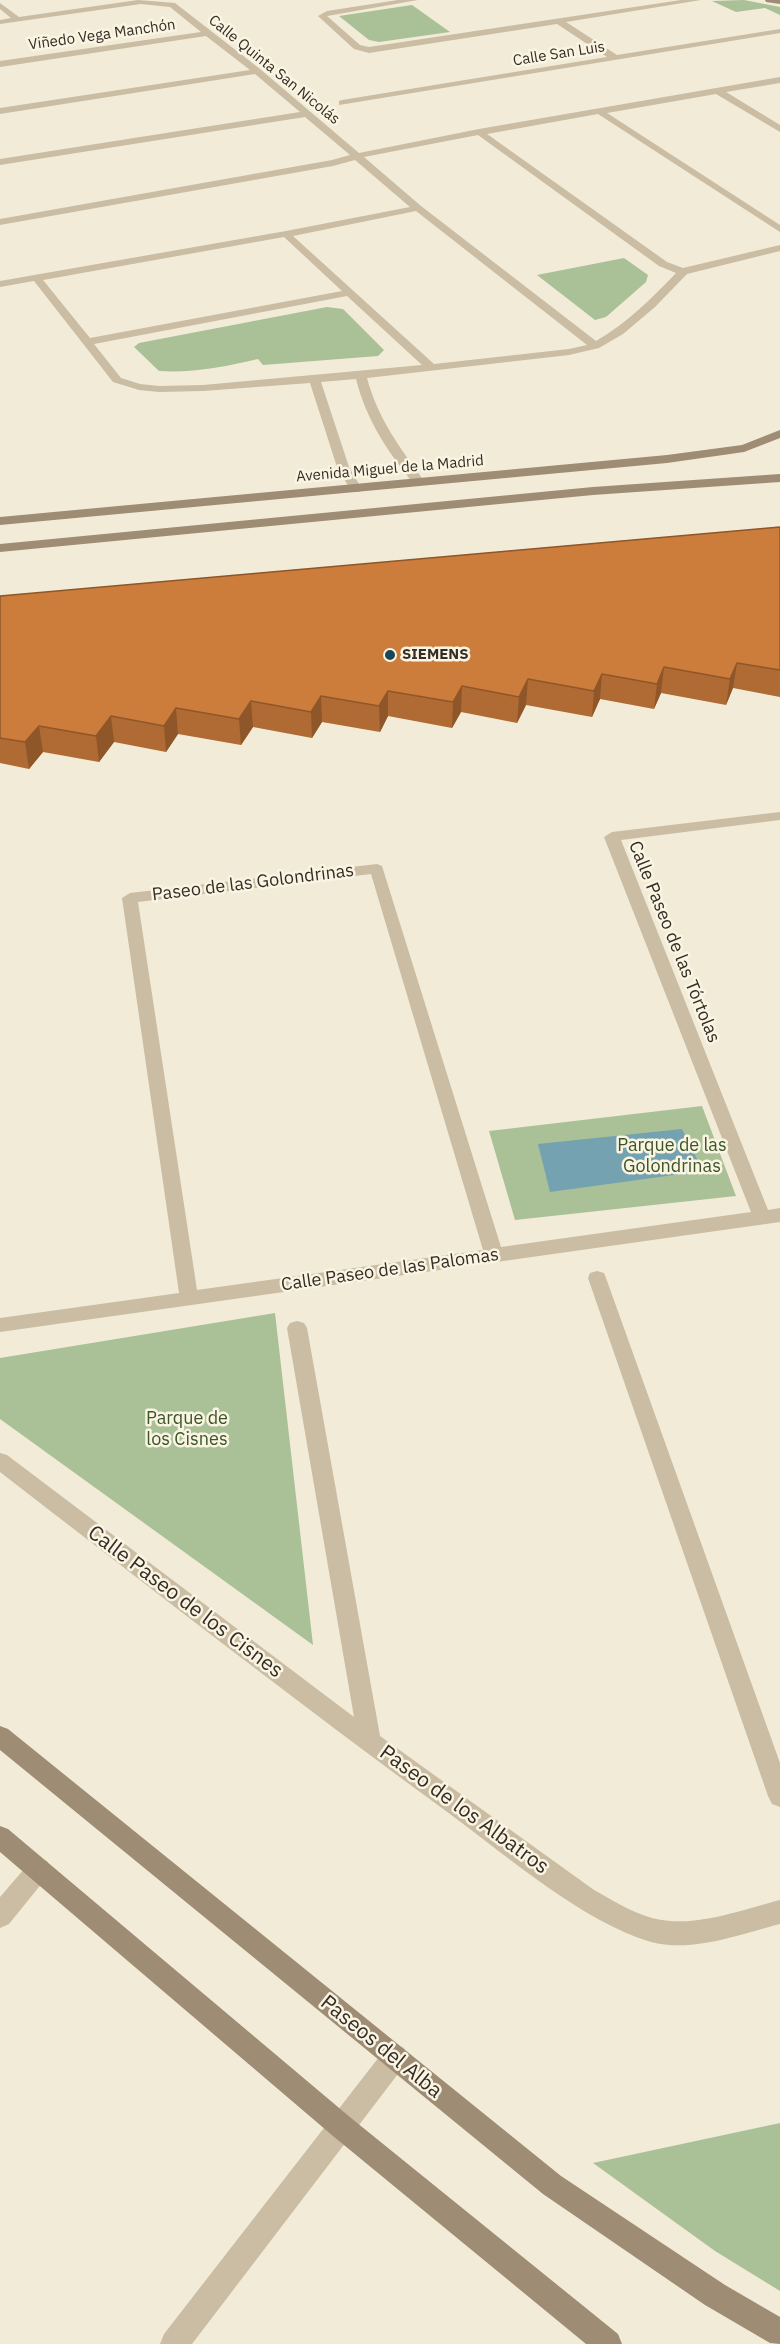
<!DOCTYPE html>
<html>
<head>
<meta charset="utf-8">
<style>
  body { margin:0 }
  canvas { display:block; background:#f2ebd7 }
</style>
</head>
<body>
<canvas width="780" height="2344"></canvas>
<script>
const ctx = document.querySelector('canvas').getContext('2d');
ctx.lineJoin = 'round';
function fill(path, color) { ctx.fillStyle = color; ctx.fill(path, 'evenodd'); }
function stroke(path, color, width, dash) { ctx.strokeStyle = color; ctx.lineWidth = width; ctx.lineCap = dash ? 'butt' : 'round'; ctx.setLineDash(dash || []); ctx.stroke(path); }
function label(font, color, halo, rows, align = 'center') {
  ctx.font = font + ' "IBM Plex Sans",sans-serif'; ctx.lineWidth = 5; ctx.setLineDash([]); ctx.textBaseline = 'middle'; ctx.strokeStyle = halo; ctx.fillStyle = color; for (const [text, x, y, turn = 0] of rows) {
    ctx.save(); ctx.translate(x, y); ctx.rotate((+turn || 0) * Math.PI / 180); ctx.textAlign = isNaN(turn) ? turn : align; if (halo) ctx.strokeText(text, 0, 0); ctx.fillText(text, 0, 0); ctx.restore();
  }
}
fill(new Path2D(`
  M744,0l36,7v8l-15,-7 -29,4 -24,-11z
  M412,5l38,27 -71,10 -10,-2 -30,-24z
  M624,258l24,17 -2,7 -40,35 -11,3 -58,-45z
  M327,307l16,2 41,41 -6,6 -115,9 -5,-6c-33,8 -66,14 -99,12l-25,-24 5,-4z
  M702,1106l34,90 -221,24 -26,-89z
  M275,1313l38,332 -313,-226v-61z
  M780,2123v168l-65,-40 -122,-88z`), '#aac197');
fill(new Path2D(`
  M682,1129l21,42 -153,21 -12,-48z`), '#75a2b0');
fill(new Path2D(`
  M138,0l37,3 85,66 99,84 120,-24 301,-52v6l-54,9 54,33v7l-64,-38 -109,19 173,112v7l-182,-118 -111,20 180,128 16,6 97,-23v6l-93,23 -32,33 -32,27 -24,14 -30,7 -202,23c11,41 33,70 58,104l-2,3h-8c-27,-32 -49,-66 -59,-106l-35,3 28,85 13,22 -2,3h-8l-15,-25 -27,-84 -107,8 -44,1 -20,-2 -26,-8 -79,-101 -34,6v-6l286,-50 124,-24 -55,-47 -22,6 -333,59v-6l332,-59 18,-5 -45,-38 -305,48v-6l300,-47 -45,-38 -255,40v-6l250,-38 -44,-34 -206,31v-6l201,-29 -31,-25 -29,-3 -141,20v-4l11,-2 -11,-9v-6l19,14zM478,135l181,131 17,7c-25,26 -49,50 -80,68l-175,-135 -57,-49zM416,211l171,134 -18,4 -135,15 -141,-128zM284,237l58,54 -252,47 -47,-58zM347,296l75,69 -219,20 -44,1 -19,-2 -19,-6 -27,-34z
  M398,0h20l-91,16 33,29 9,2 312,-47h20l-135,22 51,33 163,-26v4l-441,72v-4l3,-1 265,-43 -50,-33 -188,29 -15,-4 -36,-33 9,-5z
  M780,812v8l-159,20 147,370 12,-2v14l-780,110v-14l179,-25 -57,-395 8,-5 247,-29 5,2 119,381 250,-35 -147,-375 8,-5zM371,874l112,376 -286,40 -59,-388z
  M597,1271l7,2 2,5 174,485v44l-8,-3 -4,-8 -180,-518 2,-5z
  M297,1321l7,2 3,5 73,408 214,154c18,10 37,22 58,28 42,11 88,-8 128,-18v24c-40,10 -87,29 -129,18 -68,-20 -144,-86 -201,-128 -152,-111 -301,-227 -450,-342v-19l7,2 347,262 -67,-389 3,-5z
  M39,1858l8,3 4,8 -4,8 -38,47 -9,4v-31l31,-36z
  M395,2044l9,4 4,9 -4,9 -212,278h-32l4,-10 222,-286z`), '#cabda3');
fill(new Path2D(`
  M765,0h15v4l-14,-2z
  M780,430v8l-36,14 -77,11 -667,62v-8l667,-62 75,-10z
  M780,474v8l-187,13 -593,57v-8l593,-57z
  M0,1726l8,3 553,447 164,109 55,32v27l-10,-1 -65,-38 -162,-111 -543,-444z
  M0,1826l8,3 343,289 267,216 4,10h-36l-253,-208 -333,-284z`), '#9e8c74');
fill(new Path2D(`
  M780,527v170l-47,-9 -7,17 -65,-12 -7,16 -54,-10 -8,18 -66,-12 -9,18 -56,-11 -9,16 -64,-12 -8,16 -58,-10 -10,16 -59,-11 -12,18 -63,-11 -12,18 -52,-10 -15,20 -56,-10 -14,17 -29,-6v-167z`), '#af6b33');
fill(new Path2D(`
  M737,663l-4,25 -7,17 4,-26z
  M664,667l-3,26 -7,16 3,-25z
  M602,674l-2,25 -8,18 2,-26z
  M528,679l-2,26 -9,18 2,-26z
  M462,686l-1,26 -9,16 1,-26z
  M388,691v25l-8,16 -1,-26z
  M321,696l1,26 -10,16 -1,-26z
  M251,701l2,26 -12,18 -2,-26z
  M176,708l2,26 -12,18 -2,-26z
  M111,716l3,26 -15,20 -3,-26z
  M39,726l4,26 -14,17 -4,-27z`), '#8f5729');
const building = new Path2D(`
  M780,527v143l-43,-7 -7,16 -66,-12 -7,17 -55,-10 -8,17 -66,-12 -9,18 -57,-11 -9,16 -65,-11 -9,15 -58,-10 -10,16 -60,-11 -12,18 -63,-11 -12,18 -53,-10 -15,20 -57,-10 -14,16 -25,-4v-142z`);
fill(building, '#cc7c3b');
stroke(building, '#8f5729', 1.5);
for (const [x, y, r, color] of [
  [390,655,6,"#194758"]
]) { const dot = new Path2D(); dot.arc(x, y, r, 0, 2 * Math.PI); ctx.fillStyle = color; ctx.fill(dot); stroke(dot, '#faf4e3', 2); }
label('15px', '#352d25', '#faf4e3', [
  ["Viñedo Vega Manchón",102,35,-8],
  ["Calle San Luis",559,54,-9],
  ["Calle Quinta San Nicolás",274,70,39],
  ["Avenida Miguel de la Madrid",390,469,-5]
]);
label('bold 15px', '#352d25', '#faf4e3', [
  ["SIEMENS",402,655]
], 'left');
label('18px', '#352d25', '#faf4e3', [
  ["Paseo de las Golondrinas",253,883,-7],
  ["Calle Paseo de las Tórtolas",674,942,68],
  ["Calle Paseo de las Palomas",390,1270,-8]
]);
label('18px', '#3b5428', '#faf4e3', [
  ["Parque de las",672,1146],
  ["Golondrinas",672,1167],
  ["Parque de",187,1419],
  ["los Cisnes",187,1440]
]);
label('21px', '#352d25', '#faf4e3', [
  ["Calle Paseo de los Cisnes",185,1602,37],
  ["Paseo de los Albatros",464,1810,36],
  ["Paseos del Alba",381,2047,39]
]);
</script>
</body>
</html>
